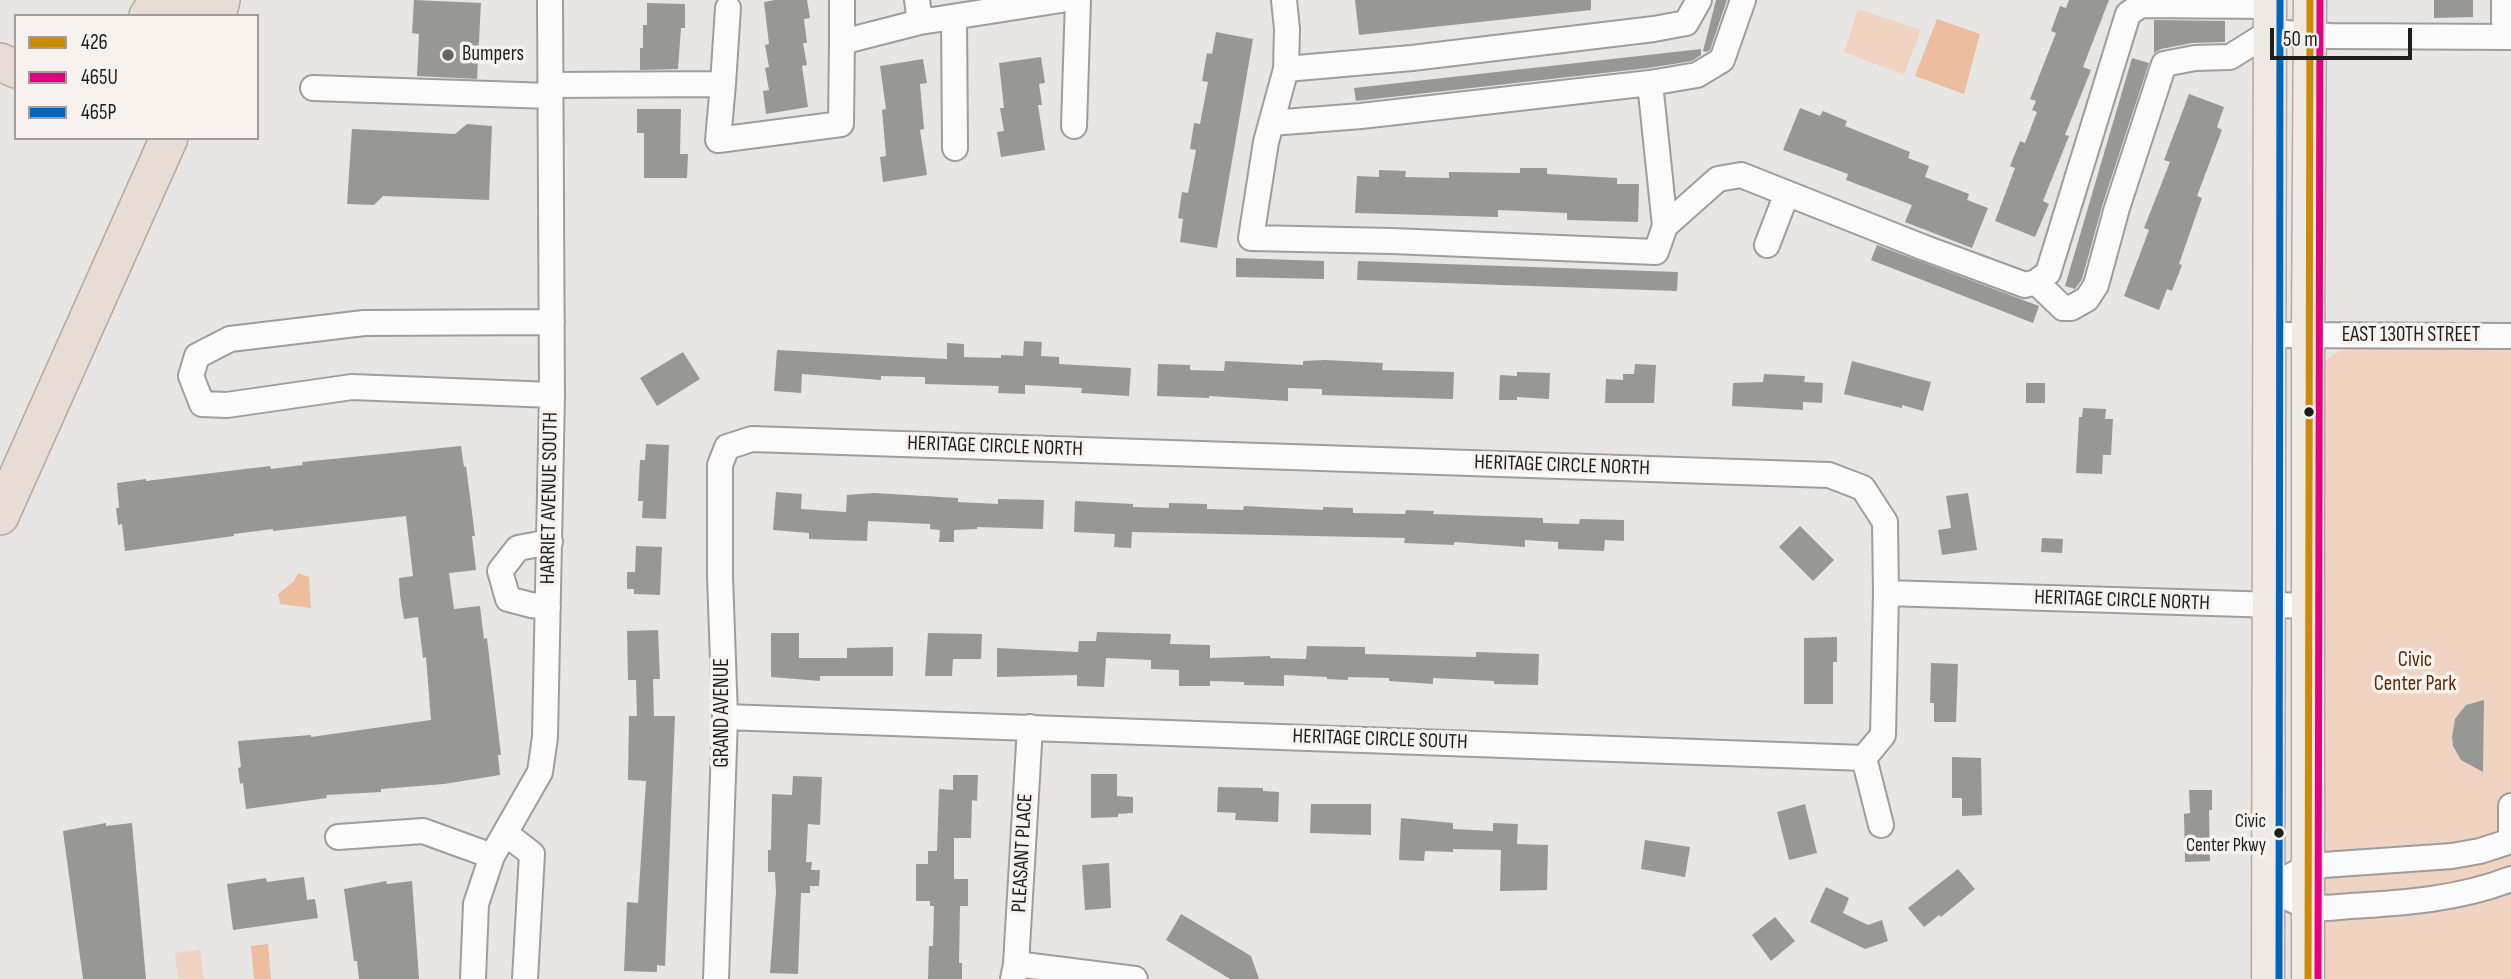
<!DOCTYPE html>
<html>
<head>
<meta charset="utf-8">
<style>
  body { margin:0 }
  #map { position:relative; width:2511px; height:979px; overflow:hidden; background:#e8e6e4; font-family:"Sofia Sans Condensed",sans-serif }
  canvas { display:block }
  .legend { position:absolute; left:14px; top:14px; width:245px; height:126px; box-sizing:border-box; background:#f8f2ef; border:2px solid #a29d9b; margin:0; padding:9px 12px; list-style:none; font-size:21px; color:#201e1d }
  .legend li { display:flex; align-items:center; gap:14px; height:35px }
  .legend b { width:35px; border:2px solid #a29d9b }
  .scale { position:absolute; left:2270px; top:28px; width:142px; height:32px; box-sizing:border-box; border:4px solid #201e1d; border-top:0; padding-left:9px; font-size:21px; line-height:24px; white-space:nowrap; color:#201e1d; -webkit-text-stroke:5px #f8f2ef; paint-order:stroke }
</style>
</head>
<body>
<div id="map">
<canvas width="2511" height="979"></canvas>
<ul class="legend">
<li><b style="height:9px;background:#cc8b06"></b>426</li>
<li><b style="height:9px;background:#e5007d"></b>465U</li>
<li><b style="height:9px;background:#0065bd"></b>465P</li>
</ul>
<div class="scale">50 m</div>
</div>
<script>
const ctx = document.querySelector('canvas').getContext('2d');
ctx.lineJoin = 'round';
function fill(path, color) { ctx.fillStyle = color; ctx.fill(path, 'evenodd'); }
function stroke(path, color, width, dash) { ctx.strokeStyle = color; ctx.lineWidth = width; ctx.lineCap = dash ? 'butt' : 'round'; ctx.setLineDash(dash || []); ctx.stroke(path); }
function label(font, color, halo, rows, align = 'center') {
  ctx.font = font + ' "Sofia Sans Condensed",sans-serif'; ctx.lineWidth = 7; ctx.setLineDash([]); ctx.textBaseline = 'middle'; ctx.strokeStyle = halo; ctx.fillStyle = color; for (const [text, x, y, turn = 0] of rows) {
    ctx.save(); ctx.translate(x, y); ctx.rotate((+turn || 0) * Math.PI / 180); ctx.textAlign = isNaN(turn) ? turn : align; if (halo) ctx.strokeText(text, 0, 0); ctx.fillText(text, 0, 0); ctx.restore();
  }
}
fill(new Path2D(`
  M1858,9l63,21 -17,45 -60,-23z
  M2350,347l161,2v630h-191l-1,-612 13,-12z
  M200,950l4,29h-26l-3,-26z`), '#f0d3c1');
fill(new Path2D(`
  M1937,19l43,15 -16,60 -49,-18z
  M298,573l11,4 2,31 -31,-4 -2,-10 16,-13z
  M268,944l3,35h-17l-3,-33z`), '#ecbd9e');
fill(new Path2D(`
  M414,0l67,3 -4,76 -60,-3 2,-42 -7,-1z
  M775,0h32l3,18 -6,1 3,24h-4l4,22 -5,1 6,41 -42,7 -3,-23 6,-1 -4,-22 4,-1 -4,-22 4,-1 -5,-42z
  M1355,0h236v10l-232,25z
  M1716,0h11l-17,50 -4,2 -3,-1z
  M2069,0h40l-26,67 8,3 -26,65 4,1 -26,65 6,3 -14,33 -40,-16 20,-53 -5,-2 10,-25 5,2 12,-31 -5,-2 4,-9 -6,-2 26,-66 -5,-2 9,-25 6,2z
  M2434,0h39v17l-39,1z
  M647,3l38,1v24h-4l-3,41 -38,1v-22h3v-23h4z
  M2154,20l71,1v21l-33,1 -31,6 -7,4z
  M1216,32l37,7 -36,209 -37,-6 3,-23 -5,-1 4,-26 6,1 8,-43 -6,-1 4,-26 6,1 8,-42 -6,-1 5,-28 5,1z
  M1701,49v6l-9,6 -44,7 -292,33 -2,-13z
  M1041,57l4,26 -6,1 3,21h-4l7,45 -44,7 -4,-25 7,-1 -4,-23h4l-5,-45z
  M2132,58l17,5 -46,140 -21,76 -7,10 -10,-3z
  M923,59l4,24 -7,1 4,45 -4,1 7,45 -44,7 -3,-25 6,-1 -4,-46 4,-1 -6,-43z
  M2189,94l35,13 -7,20 5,3 -25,66 5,2 -23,66 3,1 -10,26 -5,-2 -8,21 -35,-14 25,-66 -5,-2 26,-66 -6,-2z
  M1800,108l20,8 3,-5 24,10 -2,5 65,26 -2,6 21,8 -4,11 44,17 -2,6 21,8 -16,40 -67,-26 7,-17 -66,-25 2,-6 -65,-24z
  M637,109h44l-1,45h8l-1,24h-43v-45h-7z
  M467,124l25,2 -3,74 -106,-4 -9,9 -27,-1 5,-75 103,5z
  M1520,168h27v6l70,4v6h22l-1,38 -71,-2v-7l-69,-3v7l-143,-4 2,-37 22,1v-7l27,1 -1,6 44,1v-6l71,1z
  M1877,245l162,61 -6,17 -162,-63z
  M1236,258l88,3v18l-88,-2z
  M1358,261l320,11 -1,19 -320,-11z
  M1024,341l18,1 -1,14 18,1v7l72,4 -2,28 -48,-3 1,-5 -57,-3v9l-27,-1 1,-7 -74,-2v-7l-44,-1v4l-79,-6 -1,19 -27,-2 3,-41 170,9v-16l17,1v13l37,1v-3l22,1z
  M683,352l17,27 -43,27 -17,-28z
  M1326,360l57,3 -1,7 72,2 -1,27 -131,-4v-6l-34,-1v13l-79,-5v2l-52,-2 1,-32 32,1v5l34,1 1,-10 78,4v-4z
  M1852,361l79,21 -8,29 -21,-6v3l-58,-14z
  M1635,364l21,1 -2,38h-49l1,-24 17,1v-6h11z
  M1517,372l33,1 -1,26 -32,-2v3h-18l1,-25 17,1z
  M1764,374l41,2 -1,6 19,1 -1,20 -19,-1v8l-71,-4 1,-23 30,-1z
  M2026,383h19v20h-19z
  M2083,408l23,1 -1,10h8l-2,36h-8l-1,19 -26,-1 3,-56h3z
  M646,444l23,1 -3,74 -24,-1 1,-17h-5l2,-41h5z
  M461,446l3,21 2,-1 9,70h-3l4,34 -27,3 5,36 26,-3 4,33 3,-1 14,117h-3l2,20 -56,9 -63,5v3l-55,3 1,3 -81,11 -3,-26 -3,1 -2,-16 3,-1 -3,-26 73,-6v2l120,-17 -5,-63 -3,1 -5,-41 -14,2 -4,-24 -1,-17 14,-2 -7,-60 -133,15v-2l-39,5v2l-109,15 -3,-27 -4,1 -2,-17h3l-2,-25 29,-4v2l124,-15 1,3 32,-4 -1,-3z
  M776,492l26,2 -1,15 45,3 1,-17 27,-2 84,5v4l40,2v-5l46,1 -1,29 -66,-2v2l-23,1v12h-15l1,-12 -10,-1v-5l-62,-3 -1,20 -58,-2v-6l-36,-3z
  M1968,493l9,57 -35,5 -4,-25 13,-2 -5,-32z
  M1075,501l58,3v3l36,1v-5l38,1v5l36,1 1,-4 79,4v-3l30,1v5l52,1 1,-4 28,1 -1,3 110,4v5l36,1 1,-5 44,1v21l-19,-1 -1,11 -46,-2v-7l-33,-2v7l-71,-5v3l-50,-2 1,-5 -273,-6 -1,16 -17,-1 1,-13 -41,-2z
  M1800,526l34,34 -21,21 -34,-34z
  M2042,538l21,1 -1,14 -21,-1z
  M636,546l26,1 -2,48 -26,-1v-5h-7v-17h8z
  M658,630l2,49h-7l1,37h21l-10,250 -8,-1v7l-33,-1 3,-69 11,1 8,-122 -18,-1 1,-64h8l-1,-36h-8l-1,-49z
  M1097,632l74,2 -1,10 40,1v13l60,-2v2l36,1 1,-13 58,1v7l111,3v-5l63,2 -1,31 -44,-1v-3l-61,-3v6l-44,-3v-3l-41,-1v3l-21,-1v-2l-43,-2v11l-40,-1v-3l-34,-1v5h-31v-16l-28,-1v-9l-45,-2 -2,29 -27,-1v-11l-80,2v-29l81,4 1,-11h17z
  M771,633h28v25h48v-10l46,-1v29h-73v5l-49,-4z
  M928,633l54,1 -1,25h-28l-1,17h-27z
  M1837,637v25h-4v42h-29v-66z
  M1931,663l27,1 -2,58h-22v-19h-4z
  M2484,700l-1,72 -22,-12 -8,-14 -1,-9 3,-18 6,-8 5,-6z
  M1952,757l29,1 1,57 -20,1v-18h-10z
  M1091,774h26v22l16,1v16l-15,1v3l-27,1z
  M953,775h25l-1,26 -5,-1 -1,38h-17v41h14v27h-8l-1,57h3v16h-34l1,-33h4l1,-40h-4v-5h-14v-37h12v-13h9l2,-62 14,1z
  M793,776l29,1 -2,48 -12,-1 -2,38h6l-1,8h9l-1,16h-9v7h-9l-3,81 -28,-1 6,-81 -1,-20h-7v-22h3l1,-56 20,1z
  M1218,787l45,1v3l16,1 -1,30 -43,-2 1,-7 -19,-1z
  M2189,790h23v20h-3l1,51 -25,1 -1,-48 6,-1z
  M1311,804h60v31l-61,-2z
  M1805,804l12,49 -28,7 -12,-48z
  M1401,818l52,5v6l40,2v-8l25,1 -1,20 31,1 -1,45 -47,1 1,-41 -48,-1v3l-28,-1 -1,10 -25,-1z
  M106,823v3l26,-3 14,156h-63l-20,-148z
  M1645,840l45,7 -5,30 -44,-8z
  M1109,863l2,45 -26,2 -3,-45z
  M1958,869l17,20 -34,28 -2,-2 -15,12 -16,-19z
  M304,877l3,23 8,-1 3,19 -85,12 -6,-46 39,-6 1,4z
  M386,881l1,3 25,-3 7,98h-60l-2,-18h-3l-10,-72z
  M1826,887l23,11 -6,15 25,12 14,-5 6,21 -23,8 -55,-27z
  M1181,914l70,42 8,23h-29l-64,-39z
  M1775,917l20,24 -24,20 -19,-26z`), '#979796');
const minor = new Path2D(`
  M1284,0l3,29 -1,40 -20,73 -15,96 141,3 264,11 9,-26 53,-47 23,-4 184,73 100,37 11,-3 12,-9 80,-259 13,-9 129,1
  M2504,0v21l7,13
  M954,17l1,131
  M920,22l141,-22
  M842,42v-40
  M1286,69l126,-11 242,-29 32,-6 13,-23
  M1650,83l15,143
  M723,84l5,-76
  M550,85l173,-1 -5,56 123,-16 1,-82 78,-20 -3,-22
  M313,88l237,8
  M1271,123l90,-7 289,-33 47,-8 25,-15 21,-60
  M1074,126l4,-126
  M1767,245l20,-52
  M2036,282l27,26h8l16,-9 9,-14 21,-77 47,-144 31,-6 35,-1 40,-25 60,4 181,1
  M2269,335l242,1
  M552,395l-200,-8 -125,18 -25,-1 -11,-28 6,-20 33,-17 134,-16 188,-1
  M1886,593l422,13
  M548,607l-17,-2 -23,-6 -8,-28 18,-23 32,-6
  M1864,758l17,67
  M2511,806v27
  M505,833l27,21 -7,125
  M338,837l85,-6 69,25
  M2268,888l41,-22 143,-10 28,-5 31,-10
  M2268,888c13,6 26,14 39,18 13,4 30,1 44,0 53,-3 109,-7 160,-27
  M1016,964l119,15
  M473,979l3,-75 16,-48 48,-84 5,-35 7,-342 -2,-395
  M716,979l9,-262 -5,-141v-111l7,-18 25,-8 1077,36 34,13 22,34 1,71 -3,142 -19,23 -1139,-41
  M1013,979l3,-15 14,-237`);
const major = new Path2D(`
  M2268,979l2,-979
  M2308,979v-644l2,-335`);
const highway = new Path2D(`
  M148,16l11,-16
  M179,16l9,-16
  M217,16l4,-16
  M0,62l16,7
  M0,516l169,-378`);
stroke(minor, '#9f9d9c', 28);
stroke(major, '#b4a8a0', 35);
stroke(highway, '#b4a8a0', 40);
stroke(minor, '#fcfbfb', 24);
stroke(major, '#f0e9e4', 32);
stroke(highway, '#e7ddd6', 37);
stroke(new Path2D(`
  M2308,979l2,-979`), '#cc8b06', 7);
stroke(new Path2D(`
  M2318,979l2,-979`), '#e5007d', 7);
stroke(new Path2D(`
  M2279,979l1,-979`), '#0065bd', 7);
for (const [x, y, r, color] of [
  [448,55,7,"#666463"],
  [2309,412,6,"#201e1d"],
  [2279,833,6,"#201e1d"]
]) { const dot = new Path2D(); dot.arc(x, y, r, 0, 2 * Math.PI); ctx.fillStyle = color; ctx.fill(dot); stroke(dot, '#f8f2ef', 2.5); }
label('19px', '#201e1d', '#f8f2ef', [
  ["Civic",2266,822],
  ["Center Pkwy",2266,846]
], 'right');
label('21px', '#201e1d', '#f8f2ef', [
  ["Bumpers",462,55]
], 'left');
label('21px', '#201e1d', '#f8f2ef', [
  ["EAST 130TH STREET",2411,336],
  ["HERITAGE CIRCLE NORTH",995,447,2],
  ["HERITAGE CIRCLE NORTH",1562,466,2],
  ["HARRIET AVENUE SOUTH",550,498,-89],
  ["HERITAGE CIRCLE NORTH",2122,601,2],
  ["GRAND AVENUE",723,713,-90],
  ["HERITAGE CIRCLE SOUTH",1380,740,2],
  ["PLEASANT PLACE",1023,853,-87]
]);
label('21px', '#552b0a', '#f8f2ef', [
  ["Civic",2415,661],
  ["Center Park",2415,685]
]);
</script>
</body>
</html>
